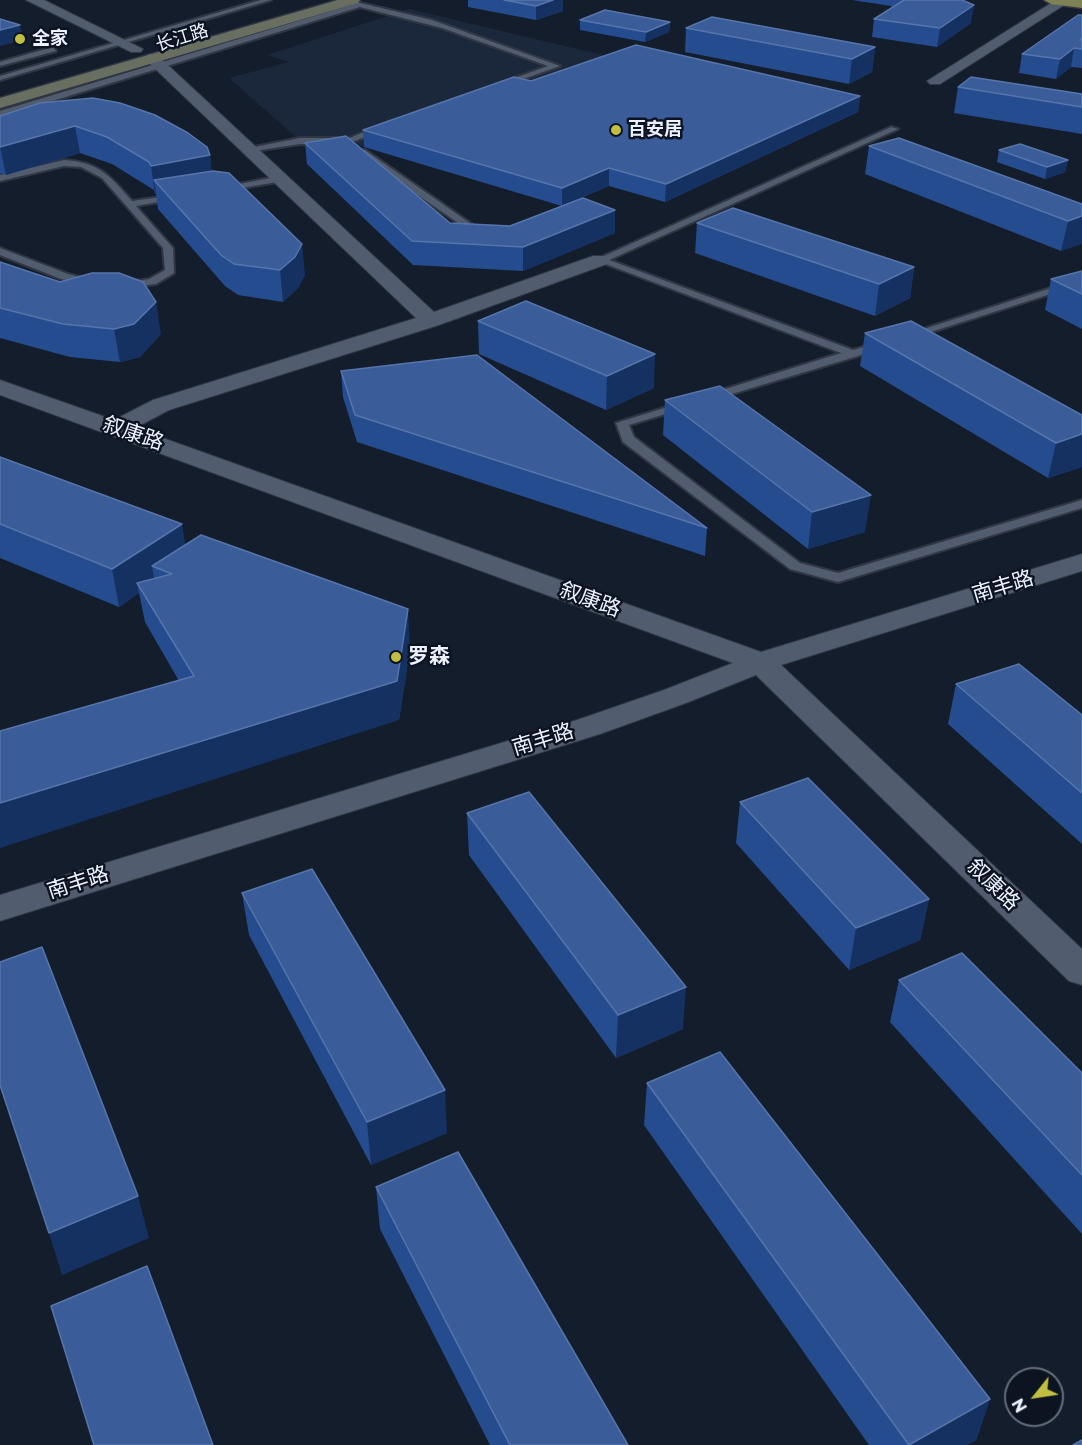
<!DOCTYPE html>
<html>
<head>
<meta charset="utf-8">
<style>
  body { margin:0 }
  #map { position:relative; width:1082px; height:1445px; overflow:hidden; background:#141d2c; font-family:Montserrat,sans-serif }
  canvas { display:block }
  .north { position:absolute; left:1004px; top:1367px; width:60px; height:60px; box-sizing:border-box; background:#0c1422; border:2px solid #666d7a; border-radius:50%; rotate:240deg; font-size:16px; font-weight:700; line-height:24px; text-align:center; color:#ecf2fd }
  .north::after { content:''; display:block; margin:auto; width:21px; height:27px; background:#c1be40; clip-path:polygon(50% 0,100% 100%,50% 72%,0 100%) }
</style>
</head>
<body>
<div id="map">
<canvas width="1082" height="1445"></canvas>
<div class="north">N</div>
</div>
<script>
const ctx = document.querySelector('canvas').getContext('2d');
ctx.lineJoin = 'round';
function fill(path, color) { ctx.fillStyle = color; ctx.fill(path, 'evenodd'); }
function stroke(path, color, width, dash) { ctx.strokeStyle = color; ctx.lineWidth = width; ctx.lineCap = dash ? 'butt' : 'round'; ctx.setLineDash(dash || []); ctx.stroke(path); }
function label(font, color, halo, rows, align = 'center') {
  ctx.font = font + ' Montserrat,"Noto Sans SC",sans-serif'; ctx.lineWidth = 5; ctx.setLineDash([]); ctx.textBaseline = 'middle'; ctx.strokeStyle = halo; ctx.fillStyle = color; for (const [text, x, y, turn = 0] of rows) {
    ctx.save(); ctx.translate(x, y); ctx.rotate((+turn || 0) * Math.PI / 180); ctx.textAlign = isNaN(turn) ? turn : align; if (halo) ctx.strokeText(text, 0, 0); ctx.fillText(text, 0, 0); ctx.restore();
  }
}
fill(new Path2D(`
  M409,9l198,47 251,56 -193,90 -56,-16 -47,20 -198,-59 -68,-10 -67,-59 60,-16 -22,-7z`), '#1b273b');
const service = new Path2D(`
  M261,0h10l-271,80v-4z
  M334,0l18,1 80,19 128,46 -62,22v-4l50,-18 -106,-38 -82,-21 -360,110v-6l351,-106z
  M53,47l3,4 -56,15v-4z
  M384,124l4,3 -1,2 -38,14 -7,-2z
  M891,127l7,2 -289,131 244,90 31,-9 6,3 -32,12 -229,69 5,12 166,126 38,10 244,-73v8l-244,74 -48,-13 -167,-127 -7,-19 225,-70 -246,-93z
  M300,138h37l4,3 -4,3h-37l-52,8 -4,-3z
  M359,150h6l115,80 -9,2 -112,-78z
  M64,160c35,2 46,16 68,41l50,-7v4l-46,8 37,42 1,25 -18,11 -36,4v-4l29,-5 16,-9 -2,-22 -61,-70 -21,-11 -17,-1 -64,15v-6z
  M280,176l5,3 -2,2 -64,11 -5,-3z
  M0,248l68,26 30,8 -5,3 -32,-6 -61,-24z
  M1082,278v6l-170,54 -10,-2z`);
const minor = new Path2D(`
  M26,0h18l99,49 -2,3h-10z
  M1056,0l13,2 -129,82h-10l-3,-3z
  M152,54l5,1 277,257 159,-56h14l3,4 -3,4 -168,61 -270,85 -34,18 626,224 321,-98v17l-301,94 301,284v36l-13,-4 -313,-306 -70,28 -86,31 -600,187v-26l577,-175 87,-30 69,-27 -733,-268v-15l114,40 39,-20 263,-82 -269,-257 -2,-3 2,-3z`);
const secondary = new Path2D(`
  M338,0h22l-2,3 -358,105v-10z`);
const primary = new Path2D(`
  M1044,0h38v8l-31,-4z`);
stroke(service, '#313643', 4);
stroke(minor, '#313643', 2);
stroke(secondary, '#313643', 3);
stroke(primary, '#313643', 3);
fill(service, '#515c6e');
fill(minor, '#515c6e');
fill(secondary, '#686f61');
fill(primary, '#7e8254');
fill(new Path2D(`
  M468,0h95v11l-27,9 -68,-13z
  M852,0h110l9,23 -34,24 -65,-10 2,-18 19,-12 -2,-1z
  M1082,15v53l-11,-1 -15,12 -37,-6 3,-19z
  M580,20l90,2 -1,10 -24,10 -65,-12z
  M686,28l189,19 -3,25 -23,12 -164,-32z
  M531,81l329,15 -2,16 -193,90 -56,-16 -47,20 53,27 -92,38 -110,-6 -106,-101 -2,-21 145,80 60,3 52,-20 -198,-59 -1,-17z
  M958,87l124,7v40l-128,-21z
  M40,103l170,52 1,16 94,104 -7,13 -15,14 -45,-7 -13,-9 -67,-77 -2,-15h-1l-1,-4 -42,-26 -32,-11 -74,22 -6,-2v-57z
  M869,146l213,58 -21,47 -196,-77z
  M999,150l69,10 -3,12 -20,7 -48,-17z
  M697,223l217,44 -4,31 -35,18 -180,-63z
  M0,262l161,72 -21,23 -20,5 -50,-5 -70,-19z
  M1082,271v58l-37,-19 6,-31z
  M478,321l176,67 -48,22 -127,-56z
  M865,333l217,82v52l-34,11 -188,-112z
  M341,371l366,157 -2,28 -348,-114 -14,-45z
  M665,400l200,132 -57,17 -145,-114z
  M0,457l185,87 225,104 -11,72 -220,-39 -34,-59 -6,-29 -20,14 -119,-49z
  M956,684l126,31v129l-134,-120z
  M740,802l189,97 -9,41 -71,30 -113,-127z
  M467,813l216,216 -67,29 -147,-203z
  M242,893l205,240 -76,32 -122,-230z
  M899,980l183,93v161l-192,-212z
  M647,1083l343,316 -14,41 -9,5h-98l-225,-320z
  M376,1187l252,258h-138l-110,-216z`), '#254c8e');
fill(new Path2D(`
  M553,0h10v11l-27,9v-14z
  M974,5l-3,18 -34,24 3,-19z
  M670,22l-1,10 -24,10 1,-10z
  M20,25l3,15 -23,6v-16z
  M875,47l-3,25 -23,12 3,-25z
  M1074,48l-3,19 -15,12 4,-20z
  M860,96l-2,16 -193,90 1,-18z
  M75,126l5,27 -74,22 -6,-28z
  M210,155l3,28 -59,-3 2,14h-1l-4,-28z
  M1068,160l-3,12 -20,7 2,-12z
  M609,168v18l-47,20v-18z
  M615,210v23l-92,38v-24z
  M1082,216v28l-21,7 7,-30z
  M302,244l3,31 -7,13 -15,14 -3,-32z
  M914,267l-4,31 -35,18 4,-32z
  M156,302l5,32 -21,23 -20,5 -6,-33z
  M655,354l-1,34 -48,22 1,-34z
  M1082,434v33l-34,11 8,-35z
  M871,495l-6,37 -57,17 4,-37z
  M182,524l6,37 -36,5 3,17h-18l2,10 -20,14 -7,-38z
  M408,609l2,39 -11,72 -399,128v-45z
  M929,899l-9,41 -71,30 7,-42z
  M686,987l-3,42 -67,29 2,-43z
  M445,1090l2,43 -76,32 -4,-43z
  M138,1196l11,42 -87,37 -13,-42z
  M990,1399l-14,41 -9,5h-58z`), '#153162');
const building = new Path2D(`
  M504,0h49l-17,6z
  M904,0h58l12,5 -34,23 -66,-9z
  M605,10l65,12 -24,10 -66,-12z
  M1078,15h4v23l-2,2h2v9l-8,-1 -14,11 -38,-5z
  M712,17l163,30 -23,12 -166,-31z
  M0,19l20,6 -20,5z
  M636,45l224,51 -194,88 -57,-16 -47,20 -199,-58 151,-53 17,4z
  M971,77l111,17v13l-124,-20z
  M93,98l27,5 35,12 33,18 19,14 3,8 -59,11 -2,-4 -42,-25 -32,-11 -75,21v-31l40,-13z
  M346,136l104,87 60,3 73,-28 32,12 -92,37 -111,-6 -107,-98z
  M899,138l183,66v12l-14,5 -199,-75z
  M1020,144l48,16 -21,7 -48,-17z
  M213,171l16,2 73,71 -7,13 -15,13 -46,-6 -13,-9 -67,-75z
  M733,208l181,59 -35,17 -182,-61z
  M0,262l60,20 32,-9h27l24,9 13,20 -22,22 -20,5 -51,-5 -63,-16z
  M1082,271v23l-31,-15z
  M526,301l129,53 -48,22 -129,-55z
  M911,321l171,94v19l-26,9 -191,-110z
  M477,355l230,173 -352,-113 -14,-44z
  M720,386l151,109 -59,17 -147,-112z
  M0,457l182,67 -70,45 -112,-45z
  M201,535l207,74 -11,72 -397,122v-72l194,-55 -57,-93 35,-9 -20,-8z
  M1019,664l63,51v78l-126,-109z
  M808,778l121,121 -73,29 -116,-126z
  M529,792l157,195 -68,28 -151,-202z
  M312,869l133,221 -78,32 -125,-229z
  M42,947l96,249 -89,37 -49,-148v-123z
  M962,953l120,120v102l-183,-195z
  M720,1052l270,347 -81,46 -262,-362z
  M458,1152l170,293h-118l-134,-258z
  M147,1266l66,179h-119l-43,-139z
  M1082,1440v5h-9z`);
fill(building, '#3a5d9a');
stroke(building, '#5675aa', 1.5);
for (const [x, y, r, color] of [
  [20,39,6,"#c1be40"],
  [616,130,6,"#c1be40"],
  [396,657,6,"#c1be40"]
]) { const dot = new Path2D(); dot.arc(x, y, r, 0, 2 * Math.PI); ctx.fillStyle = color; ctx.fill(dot); stroke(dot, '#0c1422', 2); }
label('18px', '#ecf2fd', '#0c1422', [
  ["长江路",182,38,-17]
]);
label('bold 18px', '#ecf2fd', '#0c1422', [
  ["全家",32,39],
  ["百安居",628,130]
], 'left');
label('21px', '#ecf2fd', '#0c1422', [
  ["叙康路",133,434,19],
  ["南丰路",1003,587,-17],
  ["叙康路",590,600,20],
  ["南丰路",543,740,-17],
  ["南丰路",78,883,-18],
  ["叙康路",993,885,44]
]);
label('bold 21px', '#ecf2fd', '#0c1422', [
  ["罗森",408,657]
], 'left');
</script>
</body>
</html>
